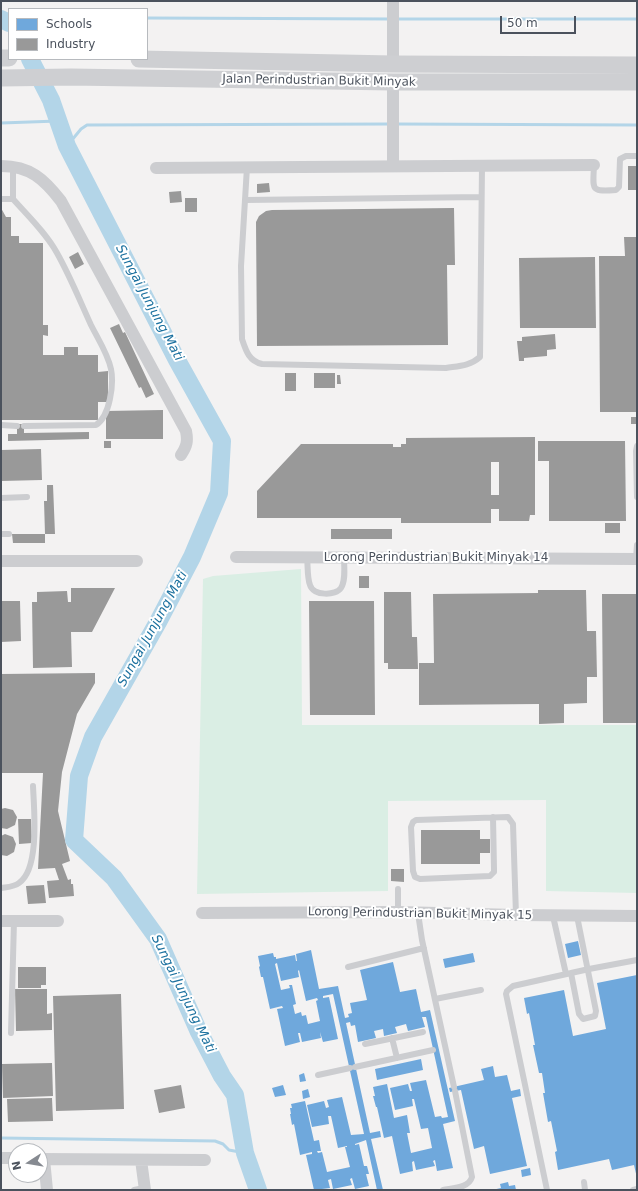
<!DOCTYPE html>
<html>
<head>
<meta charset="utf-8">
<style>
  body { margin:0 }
  #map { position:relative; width:638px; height:1191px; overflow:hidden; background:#f3f2f2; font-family:"DejaVu Sans",sans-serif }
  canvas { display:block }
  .frame { position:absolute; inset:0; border:2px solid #4b525d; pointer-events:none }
  .legend { position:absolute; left:8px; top:8px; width:140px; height:52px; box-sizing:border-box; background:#fff; border:1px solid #b7babe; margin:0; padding:5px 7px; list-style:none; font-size:12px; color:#4b525d }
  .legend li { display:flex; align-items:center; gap:8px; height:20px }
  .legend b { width:20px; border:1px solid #b7babe }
  .north { position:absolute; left:8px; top:1143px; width:40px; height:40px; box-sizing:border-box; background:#fff; border:1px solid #b7babe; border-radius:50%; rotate:258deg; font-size:11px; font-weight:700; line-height:16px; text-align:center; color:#4b525d }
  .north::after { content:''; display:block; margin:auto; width:14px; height:18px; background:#868a91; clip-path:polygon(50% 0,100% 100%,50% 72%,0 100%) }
  .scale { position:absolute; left:500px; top:16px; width:76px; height:18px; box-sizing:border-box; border:2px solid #4b525d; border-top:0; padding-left:5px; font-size:12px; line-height:14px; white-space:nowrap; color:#4b525d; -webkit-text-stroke:3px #fff; paint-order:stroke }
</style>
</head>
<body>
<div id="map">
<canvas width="638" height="1191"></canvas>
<div class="frame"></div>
<ul class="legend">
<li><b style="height:11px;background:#6fa8dc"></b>Schools</li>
<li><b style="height:11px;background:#999"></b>Industry</li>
</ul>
<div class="north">N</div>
<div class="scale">50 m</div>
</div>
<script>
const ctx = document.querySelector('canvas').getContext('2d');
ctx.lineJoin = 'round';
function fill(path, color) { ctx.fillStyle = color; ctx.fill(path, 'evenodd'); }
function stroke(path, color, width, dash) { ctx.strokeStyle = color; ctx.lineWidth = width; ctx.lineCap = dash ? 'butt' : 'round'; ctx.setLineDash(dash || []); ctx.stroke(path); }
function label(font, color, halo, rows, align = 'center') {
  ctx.font = font + ' "DejaVu Sans",sans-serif'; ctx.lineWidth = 4; ctx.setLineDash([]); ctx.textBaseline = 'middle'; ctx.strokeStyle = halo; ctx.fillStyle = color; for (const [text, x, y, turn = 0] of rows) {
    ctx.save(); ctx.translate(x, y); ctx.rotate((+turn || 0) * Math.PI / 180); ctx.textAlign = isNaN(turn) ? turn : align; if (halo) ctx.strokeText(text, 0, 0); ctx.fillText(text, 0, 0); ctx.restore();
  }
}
fill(new Path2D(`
  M301,569l1,156h335v168l-91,-2v-91l-158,1v90l-191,3 6,-315 10,-3z`), '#daeee4');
fill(new Path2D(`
  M578,941l3,14 -13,3 -3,-14z
  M311,950l8,39 19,-3 7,32 4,-1 -1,-3 4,-1 -2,-10 17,-3 -7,-30 33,-8 7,30 16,-3 5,23 9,-2 25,111 -12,3 10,44 -16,3 -2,-11 -2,1 2,5 -19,4 -2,-9 -2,1 1,9 -13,3 -8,-38 -8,2 -7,-31h-1l-3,-11h2l-2,-9 14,-3 7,34 13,-3 3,18h-3l4,20 21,-5 -4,-20 -7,1 -7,-30h-2l1,7 -18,4 -5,-22 18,-4 2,7h2l-2,-8 16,-3 9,37 6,-1 1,2 6,-1 -22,-100h-4l3,10 -17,4 -2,-7 -11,3 2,6 -13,3 -1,-7 -9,2 2,7 -18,4 -3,-17 -4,1 -1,-4 -4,1 24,110 10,-2 1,6 -10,2 12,51h-6l-11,-50 -11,4v1l4,-1 5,22h3l2,8h-3l3,12 -14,3 -3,-11 -2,1 2,6 -19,4 -2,-10 -3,1 2,8 -16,2 -8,-35 6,-1v-2l-12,3 -6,-31 -2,1 -2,-11h1l-1,-6h2l-1,-4 14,-3 9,40 5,-1 2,11h-4l1,2 4,-1 5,20 23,-5 -5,-20h2v-1l-9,2 -7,-32h-3l1,8 -17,3 -5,-22 17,-4 2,7 3,-1 -2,-7 15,-3 9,38 13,-1 -31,-140 -10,2v2l6,-1 9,42 -15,3 -3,-10 1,6 -19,4 -2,-9h-2l2,9 -15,4 -8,-37 6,-1 -1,-2 -12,3 -7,-32h-2l-2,-10 1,-1 -2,-10 15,-3 1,4h2v2l19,-4 1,6h1l-1,-7zM277,963l4,18 18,-4 -1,-6 1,-1 7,31 11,-3 1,2 -2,1 4,20 -12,3 -2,-9 -4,1 -1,-4 -6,2 -2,-9 3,-1 -4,-19h-3l1,3 -9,2 -6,-26z
  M473,953l2,9 -30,6 -2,-9z
  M637,975v203l-3,-13 -22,5 -3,-11 -51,11 -3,-18 2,-1 -6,-30 -3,1 -5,-29h2l-3,-20h-3l-6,-28h2l-6,-32 -2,1 -3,-16 40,-8 9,46 33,-7 -9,-46z
  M421,1059l2,11 -46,10 -2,-11z
  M493,1066l2,11 12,-2 4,16 9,-2 1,7 -9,2 15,68 -37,8 -6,-28 -10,3 -13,-59 -11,2 -1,-4 35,-8 -3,-11z
  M304,1073l2,8 -6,1 -1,-7z
  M283,1085l3,10 -11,2 -3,-9z
  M308,1089l2,8 -7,2 -1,-8z
  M530,1168l1,7 -9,2 -1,-7z
  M508,1182l1,4 6,-1 1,5h-24l9,-2 -1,-4z`), '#6fa8dc');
fill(new Path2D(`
  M628,166h9v24h-9z
  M269,183l1,9 -13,1v-9z
  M181,191l1,11 -12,1 -1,-11z
  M185,198h12v14h-12z
  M1,208l5,9h5v19h8v7h24v82h5v11l-5,-1v20h21v-8h14v8h20v17l10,-1v31h-10v18h-97z
  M454,208l1,57h-8l1,80 -191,1 -1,-124 3,-6 7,-5 6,-1z
  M624,237h13v175h-37l-1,-156h26z
  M78,252l6,12 -9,5 -6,-12z
  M595,257l1,71h-76l-1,-70z
  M119,324l4,9 2,-1 29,62 -8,4 -5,-11 -2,1 -29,-60z
  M555,334l1,15 -9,1v6l-23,2v3h-5l-2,-20h5v-4z
  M285,373h11v18h-11z
  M314,373h21v15h-21z
  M337,375h3l1,9h-4z
  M163,410v29h-57v-28z
  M631,417h6v7h-6z
  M17,424h7v9l65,-1v7l-81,2v-7h9z
  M535,437v78h-5l-1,6h-30v-12h-8v14h-90v-5h-144v-27l44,-47h92v3h8v-3h5v-6zM491,462h8v33h-8z
  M104,441h7v7h-7z
  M538,441h87l1,80h-77v-60h-11z
  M41,449l1,31 -41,1v-31z
  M47,485h6l2,49h-10l-1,-33h3z
  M605,523h15v10h-15z
  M331,529h61v10h-61z
  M12,534h33v9h-32z
  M359,576h10v12h-10z
  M71,588h44l-23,44h-21l1,35 -39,1 -1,-66h5v-10l30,-1 1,11h3z
  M538,590h48l1,41h9l1,46h-10v26l-23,1v19l-25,1v-20l-120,1v-42h15l-1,-69 105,-1z
  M384,592h27l1,45h5l1,32h-30v-6h-4z
  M602,594h35v129h-34z
  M1,601h19l1,40 -20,1z
  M309,601h65l1,114h-65z
  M95,673v10l-18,31 -15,58 -4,39 12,50 -8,3 6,16 3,-1v5h2l1,12 -25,2 -2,-17 12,-1 -4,-12 -17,1 5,-96h-42v-99z
  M5,808l8,2 4,7 -2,8 -8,4 -6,-1v-19z
  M18,819h13l1,24 -13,1z
  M421,830h59v9h10v14h-10v11h-59z
  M5,834l8,3 3,7 -2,8 -7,4 -6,-1v-19z
  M391,869h13v13l-13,-1z
  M44,885l2,18 -18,1 -2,-18z
  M18,967h28v18h-5v3h-23z
  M15,989h32v25l5,-1v17l-36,1z
  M121,994l3,115 -68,2 -3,-115z
  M52,1063l1,33 -50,2 -1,-34z
  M181,1085l4,23 -26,5 -5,-23z
  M52,1098l1,23 -45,1 -1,-23z`), '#999');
stroke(new Path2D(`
  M147,18l244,1
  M397,19h240
  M1,123l57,-2
  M396,124l241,1
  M67,146l14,-17 6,-4 303,-1
  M1,1138l214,3 8,3 6,6 16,3`), '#b3d5e8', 3);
stroke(new Path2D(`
  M1,19l8,4
  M30,59l21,41 16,46 110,214 45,81 -3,52 -27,64 -34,65 -65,115 -14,39 -5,64 40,38 44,61 40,91 24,46 13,19 10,58 13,37`), '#b3d5e8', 18);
stroke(new Path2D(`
  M594,165c-1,25 -4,27 22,25l3,-3 1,-28 6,-3h11
  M13,166v33c15,17 33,34 44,54 13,23 23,48 34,72 7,14 17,29 20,44 3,15 -1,47 -15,56l-72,1
  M247,167l-6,99 1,73c4,12 7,22 20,25l184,4c12,-2 24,-2 34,-11l2,-191
  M1,199h12
  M246,200l235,-3
  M1,425l16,1
  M637,446l-1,5 1,46
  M1,498l26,-1
  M1,534h8
  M307,557c1,9 0,20 3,28 3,11 26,11 31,3 5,-8 3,-21 3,-31
  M636,559l1,-14
  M493,817l1,52v3l-4,4 -70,3 -5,-2 -2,-6 -2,-44 2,-5 3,-2 92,-3 5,7 3,91
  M1,888c6,-1 13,-1 18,-5 21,-14 15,-74 14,-97
  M398,889v23
  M418,913l4,27 32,147
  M553,916l13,58
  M348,967l76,-19
  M571,973l8,41 4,5 12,-3 1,-5 -19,-95
  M435,999l46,-9
  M11,1033l3,-112
  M392,1038l5,20
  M365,1044l58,-12
  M355,1067l78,-17
  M318,1075l32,-7
  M584,1182l1,8
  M134,1190l10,-2
  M443,1190c10,-2 26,-2 29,-13l-17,-86
  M547,1190l-41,-196 1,-3 6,-5 76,-17 48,-9
  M633,1190l4,-1`), '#cccdd0', 6);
stroke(new Path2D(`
  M393,1v63
  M393,82v84
  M1,166c29,0 43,13 60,35l125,230c2,10 1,15 -5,24
  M156,168l438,-3
  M236,557l401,2
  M1,561h136
  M202,913l196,-1 118,3 121,1
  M1,921h57
  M1,1158h15
  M40,1159l165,1
  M44,1159l3,31
  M141,1160l4,30`), '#cccdd0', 12);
stroke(new Path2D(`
  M1,58h8
  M139,59l254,5 244,1
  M1,78l70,-1 322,5h244`), '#cecfd2', 17);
label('12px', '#4b525d', '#fff', [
  ["Jalan Perindustrian Bukit Minyak",319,81,1],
  ["Lorong Perindustrian Bukit Minyak 14",436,558],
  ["Lorong Perindustrian Bukit Minyak 15",420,914,1]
]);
label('italic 13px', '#1c719f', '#fff', [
  ["Sungai Junjung Mati",149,303,62],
  ["Sungai Junjung Mati",153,629,-61],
  ["Sungai Junjung Mati",183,994,64]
]);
</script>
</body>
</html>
